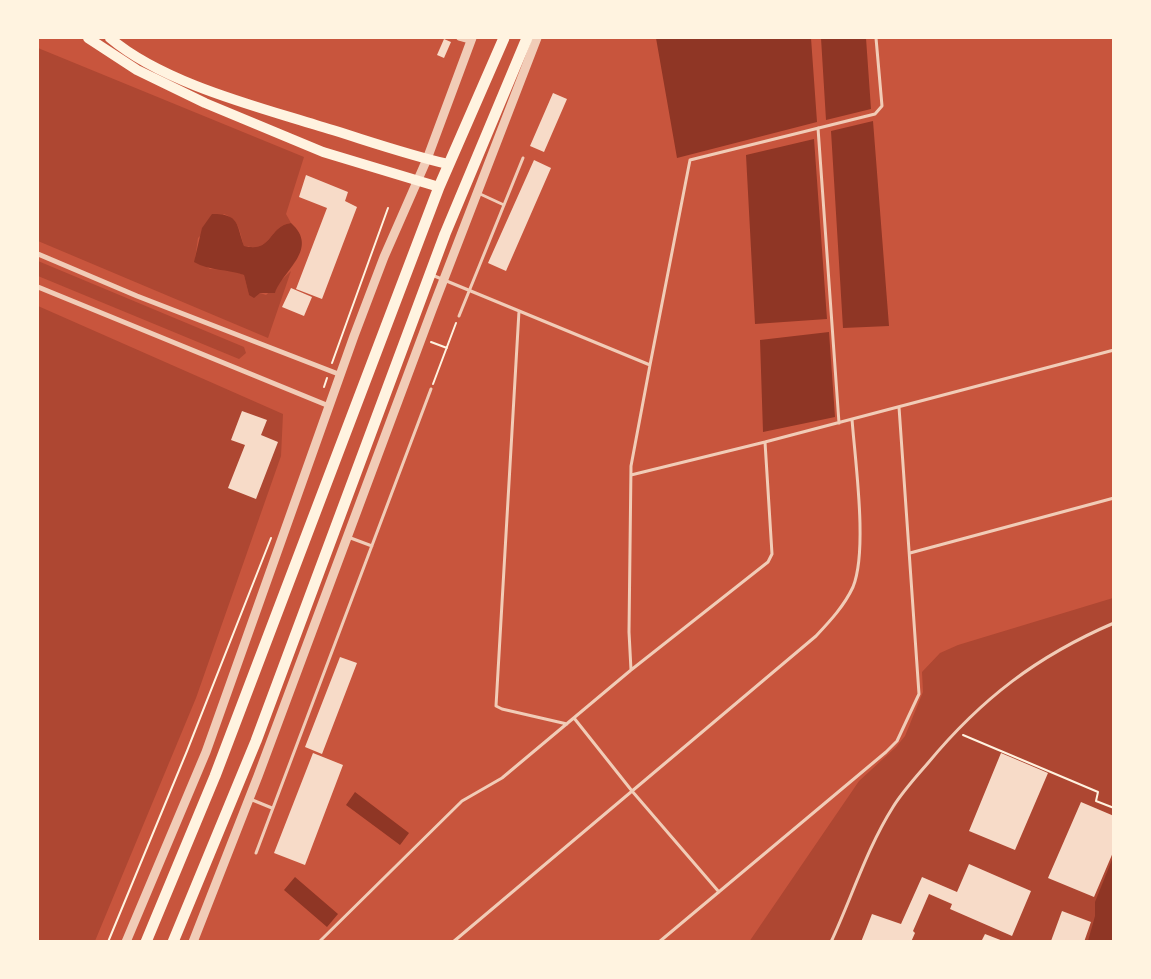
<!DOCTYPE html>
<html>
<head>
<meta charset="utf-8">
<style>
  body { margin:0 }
  #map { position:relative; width:1151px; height:979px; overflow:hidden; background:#c8553d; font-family:"Source Serif 4",serif }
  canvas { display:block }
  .frame { position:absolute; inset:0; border:39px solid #fff3e0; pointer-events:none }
</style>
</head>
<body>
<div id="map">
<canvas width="1151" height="979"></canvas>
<div class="frame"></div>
</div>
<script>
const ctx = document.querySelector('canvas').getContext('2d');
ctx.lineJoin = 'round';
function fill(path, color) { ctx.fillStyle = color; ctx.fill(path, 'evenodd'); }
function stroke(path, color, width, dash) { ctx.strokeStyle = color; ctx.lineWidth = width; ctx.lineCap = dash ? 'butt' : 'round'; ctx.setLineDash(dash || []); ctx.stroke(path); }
fill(new Path2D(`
  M38,48l266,109 -18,57 5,9c-23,3 -18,30 -47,23 -5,-15 -4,-26 -20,-32l-26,24 -3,21 15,10 21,1 13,5 5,20 11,-2 6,2 25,-24 -23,67 -230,-97z
  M38,261l206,86 2,6 -7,6 -201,-83z
  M38,306l245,108 -2,42 -85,242 -101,243h-57z
  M1113,598v343l-364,1 110,-161 37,-34 9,-11 18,-44 -1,-20 18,-19 18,-8z`), '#ae4732');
fill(new Path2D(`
  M656,38h155l6,84 -140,36z
  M821,38h45l5,71 -45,11z
  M873,121l16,205 -46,2 -12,-197z
  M814,139l13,180 -72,5 -9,-169z
  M212,214c28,0 24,10 32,32 29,7 24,-20 47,-23 29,26 -8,47 -16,70h-15l-6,5 -5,-3 -5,-20c-17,-6 -34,-4 -50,-13l8,-34z
  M829,332l6,85 -72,15 -3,-92z
  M355,792l54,41 -9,12 -54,-40z
  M1113,857v84h-25l7,-25v-14z
  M295,877l43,37 -11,13 -43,-37z`), '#8f3625');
fill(new Path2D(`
  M444,39l7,3 -7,16 -7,-3z
  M553,93l14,6 -23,53 -14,-6z
  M534,160l17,8 -45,103 -18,-8z
  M306,175l42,17 -3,9 12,6 -35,92 -26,-10 31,-81 -28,-11z
  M291,288l21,9 -8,19 -22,-9z
  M242,411l25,9 -6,15 17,7 -22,57 -28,-11 17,-43 -14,-5z
  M340,657l17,6 -35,91 -17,-7z
  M313,753l30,12 -38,100 -31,-12z
  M1001,753l47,20 -33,77 -46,-19z
  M1081,802l33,14v34l-20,47 -46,-19z
  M969,864l62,27 -19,45 -62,-27 2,-5 -23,-10 -16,37 2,2 -4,9h-50l11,-28 29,10 21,-47 35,15z
  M1062,911l29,11 -7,20 -33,-1z
  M985,934l18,7v1h-22z`), '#f7dbc8');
stroke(new Path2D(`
  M431,342l16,6
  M332,363l56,-155
  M433,384l23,-61
  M324,387l3,-9
  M963,735l135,57 -2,9 18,7
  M108,942l79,-191 84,-213`), '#fff3e0', 2);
stroke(new Path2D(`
  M818,128l21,295
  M478,193l26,12
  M432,275l218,90 40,-205 185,-46 7,-8 -6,-68
  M519,311l-23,395 6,3 65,15
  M459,316l64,-158
  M765,442l349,-92
  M348,537l24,9
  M910,553l204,-55
  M631,670l-2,-38 2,-166 19,-101
  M574,718l58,73 87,101
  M250,799l22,9
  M256,853l175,-464
  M319,942l143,-141 40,-23 129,-108 137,-108 4,-8 -7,-112 -134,33
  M453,942l363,-306c15,-16 28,-30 37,-49 15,-37 2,-126 -1,-168
  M659,942l227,-190 11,-11 22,-47 -20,-287
  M831,942c21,-45 36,-94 62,-135 10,-16 23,-30 35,-44 53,-64 109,-107 186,-140`), '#f1ccb7', 3);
stroke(new Path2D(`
  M459,38l11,3
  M38,254l99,42 204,79
  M38,287l291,119`), '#f1ccb7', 5);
stroke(new Path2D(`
  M126,942l80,-190 148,-416 30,-79 43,-98 45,-121
  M193,942l65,-166 174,-466 105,-272`), '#f1ccb7', 9);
stroke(new Path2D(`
  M88,38l49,32 68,33 118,49 116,35
  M110,38c52,44 141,67 206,87 44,13 88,29 132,39`), '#fff3e0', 10);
stroke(new Path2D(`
  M146,942l69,-166 224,-589 65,-149
  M173,942l83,-201 189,-507 82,-196`), '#fff3e0', 11);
</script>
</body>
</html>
